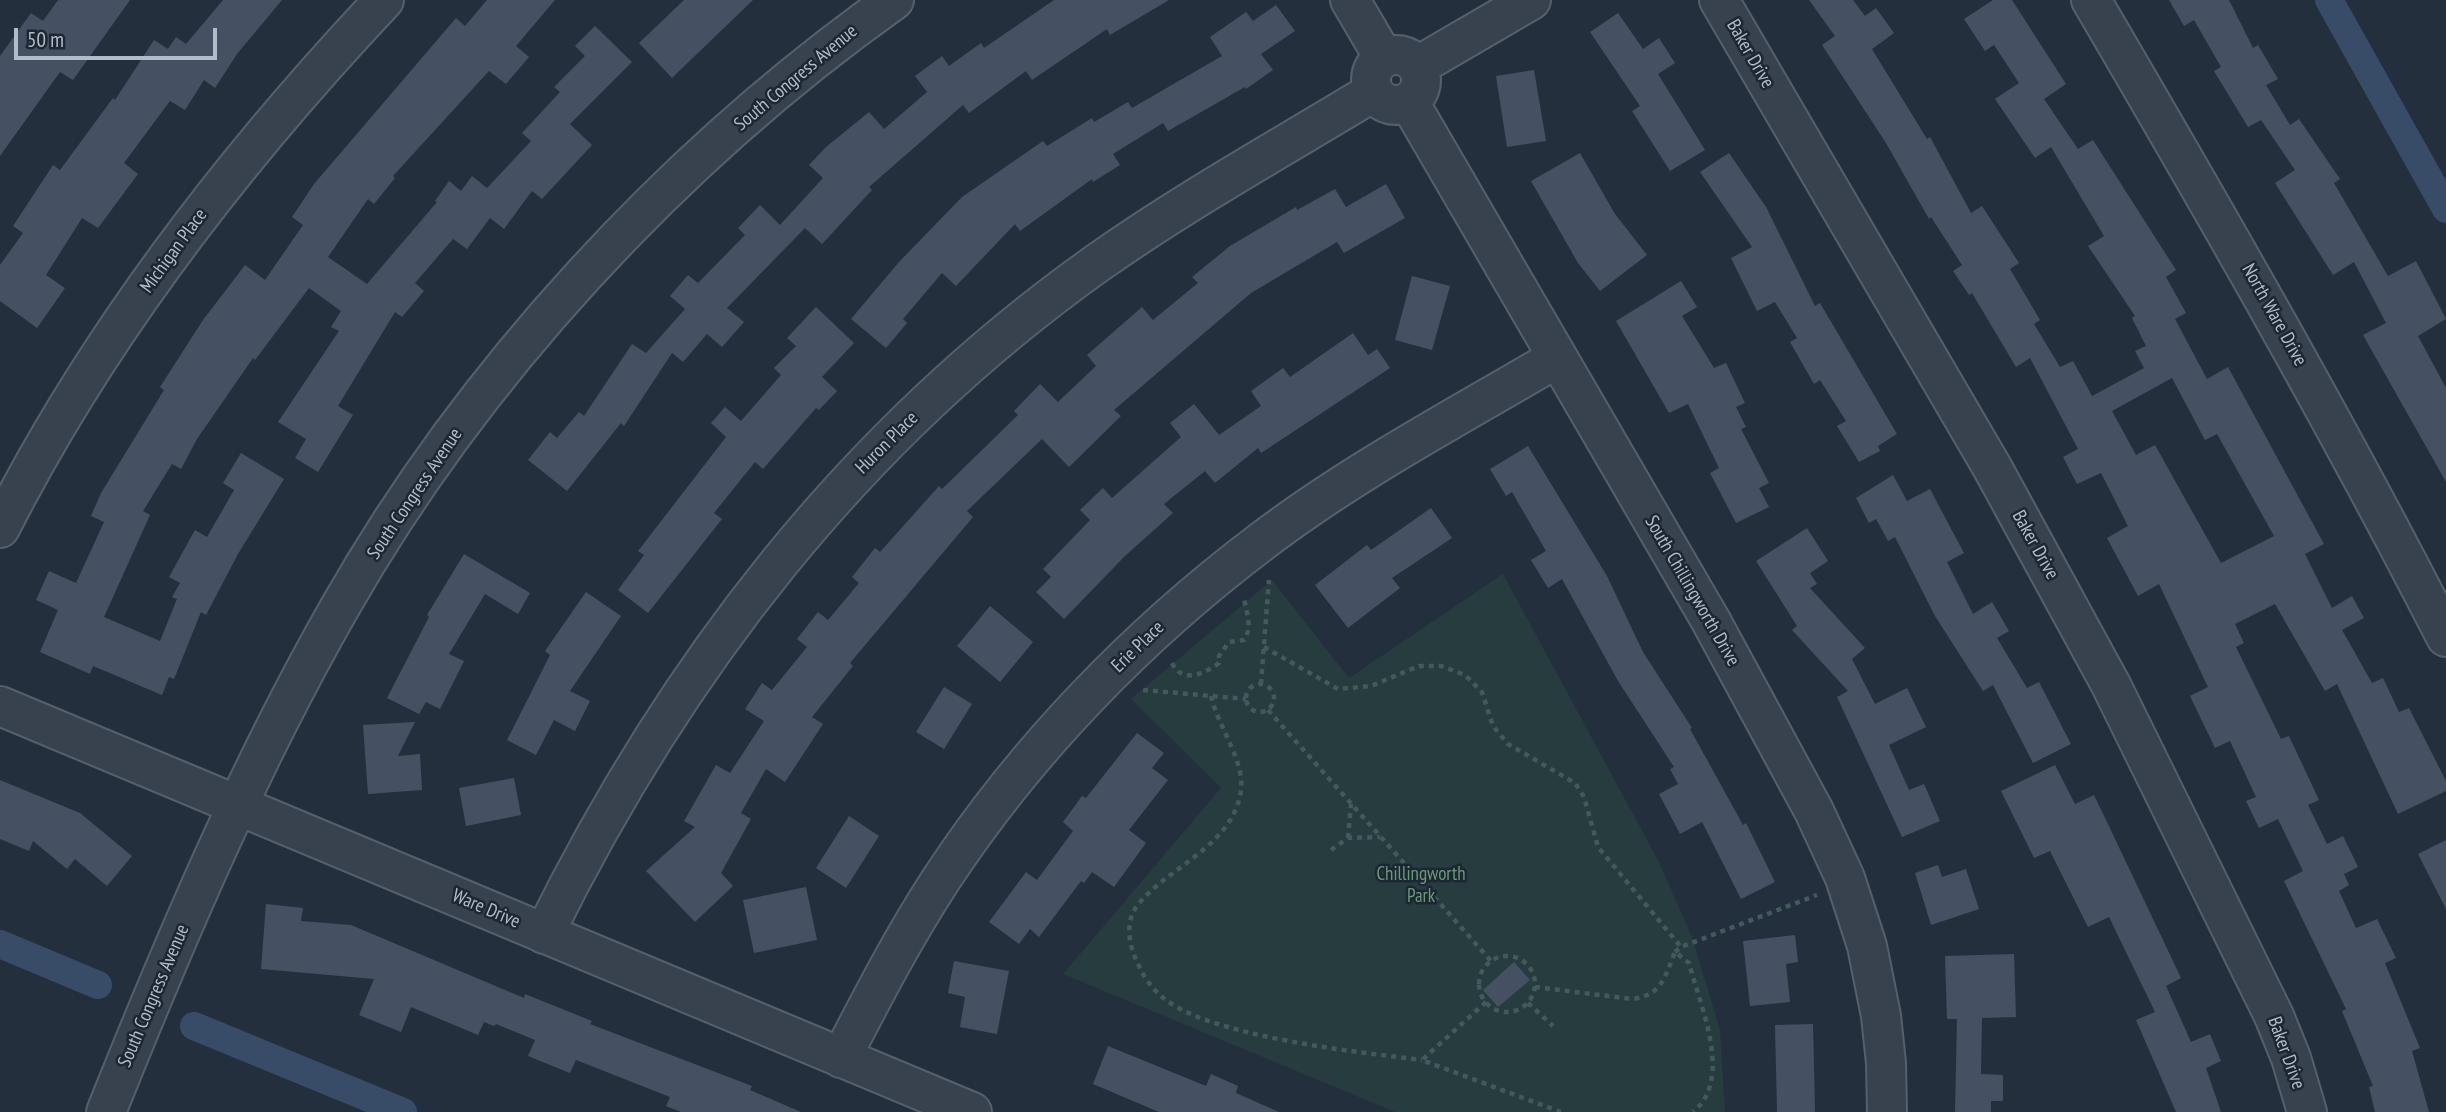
<!DOCTYPE html>
<html>
<head>
<meta charset="utf-8">
<style>
  body { margin:0 }
  #map { position:relative; width:2446px; height:1112px; overflow:hidden; background:#242f3e; font-family:"PT Sans Narrow",sans-serif }
  canvas { display:block }
  .scale { position:absolute; left:14px; top:28px; width:203px; height:32px; box-sizing:border-box; border:4px solid #b4bcc9; border-top:0; padding-left:9px; font-size:21px; line-height:24px; white-space:nowrap; color:#b4bcc9; -webkit-text-stroke:5px #1d2633; paint-order:stroke }
</style>
</head>
<body>
<div id="map">
<canvas width="2446" height="1112"></canvas>
<div class="scale">50 m</div>
</div>
<script>
const ctx = document.querySelector('canvas').getContext('2d');
ctx.lineJoin = 'round';
function fill(path, color) { ctx.fillStyle = color; ctx.fill(path, 'evenodd'); }
function stroke(path, color, width, dash) { ctx.strokeStyle = color; ctx.lineWidth = width; ctx.lineCap = dash ? 'butt' : 'round'; ctx.setLineDash(dash || []); ctx.stroke(path); }
function label(font, color, halo, rows, align = 'center') {
  ctx.font = font + ' "PT Sans Narrow",sans-serif'; ctx.lineWidth = 5; ctx.setLineDash([]); ctx.textBaseline = 'middle'; ctx.strokeStyle = halo; ctx.fillStyle = color; for (const [text, x, y, turn = 0] of rows) {
    ctx.save(); ctx.translate(x, y); ctx.rotate((+turn || 0) * Math.PI / 180); ctx.textAlign = isNaN(turn) ? turn : align; if (halo) ctx.strokeText(text, 0, 0); ctx.fillText(text, 0, 0); ctx.restore();
  }
}
fill(new Path2D(`
  M1503,574l156,288 33,75 28,93 5,82h-330l-332,-138 158,-186 -90,-89 141,-119 77,98z`), '#263c3f');
stroke(new Path2D(`
  M2329,0l117,209
  M0,944l98,41
  M194,1026l209,86`), '#394c67', 28);
fill(new Path2D(`
  M58,0h72l-57,80 -13,-8 -60,84v-100l31,-43 12,8z
  M223,0h59l-45,54 -22,34 -11,-8 -19,30 -15,-9 -46,62 14,11 -40,54 -16,-10 -36,57 19,13 -28,40 -37,-27v-36l23,-32 -10,-7 40,-61 7,5 53,-72 2,2 39,-60 14,9 8,-12 10,7z
  M487,0h68l-39,46 13,11 -23,27 -17,-13 -96,105 2,2 -21,26 -6,-5 -40,58 39,27 70,-82 -2,-1 14,-20 12,10 11,-15 15,12 44,-47 -9,-8 38,-41 -6,-5 31,-31 -10,-10 20,-20 37,36 -62,62 22,21 -50,54 -10,-8 -28,38 -14,-11 -23,31 -14,-10 -38,44 9,8 -22,26 -7,-5 -57,94 15,9 -35,57 -23,-14 11,-19 -28,-17 61,-91 -8,-4 10,-16 -32,-23 -54,72 -2,-2 -56,81 -16,30 -9,-5 -29,47 7,4 -46,102 56,24 17,-42 -5,-2 8,-14 -11,-6 26,-47 12,7 27,-47 -11,-7 18,-30 43,26 -46,75 -32,61 -5,-3 -27,67 -5,-2 -7,18 -69,-29 -3,8 -50,-22 18,-42 -22,-10 13,-29 27,12 28,-61 -13,-6 10,-23 63,-103 -4,-3 43,-67 42,-55 20,15 38,-55 -11,-8 22,-33 142,-166 9,8z
  M684,0h69l-81,78 -33,-35z
  M1054,0h115l-59,35 -3,-6 -75,51 -6,-9 -57,42 -6,-8 -94,82 3,3 -50,54 -17,-16 -78,80 17,14 -22,25 -15,-13 -24,28 -11,-9 -48,73 -3,-3 -54,68 -39,-31 22,-28 7,6 22,-26 5,4 48,-72 14,9 39,-44 -15,-13 18,-21 10,8 47,-48 -7,-7 22,-23 20,20 43,-47 -14,-13 17,-18 43,-35 15,17 43,-37 -12,-16 27,-20 7,10 32,-23 3,5z
  M1809,0h44l12,16 11,-8 18,25 -22,16 55,90 3,-2 41,76 11,-7 37,57 -9,6 30,51 -6,4 26,43 13,-6 19,35 52,-28 -9,-17 11,-5 -14,-28 3,-2 -47,-70 16,-10 -53,-89 -16,11 -40,-59 24,-16 -25,-38 -9,6 -21,-32 29,-19h19l54,84 -22,15 34,50 15,-9 83,130 -10,7 20,36 -11,6 32,60 21,-12 96,177 -19,10 27,54 20,-12 12,22 -22,12 30,53 11,-5 16,34 10,-4 37,73v10l-48,23 -61,-130 -12,7 -50,-87 -40,20 9,19 -8,4 45,92 8,-3 30,64 -11,5 19,39 16,-8 15,31 -14,7 5,11 -10,6 17,37 21,-9 19,39 -11,5 35,85 -8,3 17,61h-54l-6,-25 4,-1 -31,-75 4,-2 -62,-128 19,-10 -25,-52 -19,9 -13,-27 10,-4 -26,-56 -15,7 -25,-52 18,-9 -49,-103 -21,12 -31,-58 21,-12 -27,-53 -24,11 -14,-27 15,-8 -48,-91 -14,9 -44,-74 -3,2 -16,-24 9,-6 -31,-48 -2,2 -43,-76 -64,-98 13,-9zM2172,378l33,62 12,-6 57,102 -53,27 -66,-118 -19,10 -24,-44z
  M2169,0h60l24,48 5,-3 20,34 -12,6 24,40 9,-6 41,60 -6,4 54,93 28,-15 30,58 -28,17 28,52v94l-83,-147 23,-12 -32,-61 -21,13 -58,-92 20,-13 -34,-50 -13,7 -34,-56 7,-4 -27,-47 -10,6z
  M1276,5l19,26 -34,23 12,16 -27,19 -1,-2 -77,44 -5,-8 -50,31 7,11 -27,17 -1,-3 -72,52 -5,-7 -59,62 -14,-13 -39,46 4,4 -21,25 -35,-29 48,-57 63,-65 81,-56 4,5 45,-28 2,4 34,-20 4,6 90,-52 -12,-19 36,-25 7,9z
  M1618,13l25,36 16,-11 16,25 -17,11 47,76 -35,21 -38,-60 8,-5 -50,-74z
  M1534,70l12,71 -39,6 -11,-71z
  M1580,153l35,61 32,41 -47,36 -22,-28 -47,-82z
  M1729,153l37,54 49,99 5,-3 77,131 -19,12 2,5 -21,11 -22,-36 9,-5 -26,-41 -6,4 -24,-42 7,-4 -22,-36 -18,9 -26,-53 21,-11 -52,-75z
  M1386,184l19,34 -61,35 -7,-11 -86,51 -137,117 7,6 -52,51 -27,-28 -75,72 6,6 -123,146 3,3 -41,51 11,7 -38,58 -19,-13 -25,44 10,6 -30,54 12,13 -38,36 -49,-51 49,-44 -11,-6 32,-56 14,8 34,-52 -19,-12 17,-26 10,7 35,-43 -10,-8 21,-27 10,8 31,-37 -7,-6 23,-29 5,4 59,-66 3,3 76,-74 -4,-4 26,-27 18,18 38,-36 -9,-11 55,-48 11,13 45,-37 -6,-6 38,-31 66,-39 1,3 38,-21 11,18z
  M1412,276l38,10 -18,64 -37,-10z
  M1681,281l16,26 -15,9 32,52 12,-5 19,40 -9,4 10,20 -5,2 28,54 -10,5 10,19 -33,16 -26,-50 9,-5 -31,-64 -19,9 -53,-92z
  M816,307l38,36 -32,34 15,14 -18,19 -3,-2 -53,61 -8,-7 -41,51 8,6 -74,94 -30,-23 26,-35 -6,-4 88,-114 -15,-14 14,-16 16,14 40,-46 -7,-7 22,-22 -9,-8z
  M1353,333l15,22 9,-6 13,19 -129,85 -3,-5 -43,35 -10,-12 -41,33 9,9 -48,43 -61,63 -28,-27 15,-15 -8,-8 47,-49 -10,-10 23,-22 9,10 69,-61 -11,-14 24,-19 25,31 42,-29 -10,-15 32,-23 7,9z
  M1528,446l79,130 36,76 49,76 -2,1 53,96 3,-2 29,59 -34,17 -39,-77 -22,12 -21,-40 19,-10 -8,-15 4,-2 -56,-86 -56,-102 -14,9 -17,-28 15,-9 -34,-59 -6,4 -16,-27z
  M1893,475l14,26 23,-12 34,64 -17,9 26,52 19,-12 17,29 -12,7 30,50 12,-6 32,62 -38,19 -40,-78 -10,6 -48,-75 -40,-79 -7,4 -12,-22 -7,4 -13,-25z
  M1431,508l21,30 -60,40 8,10 -52,40 -33,-43 52,-40 4,5z
  M1807,528l21,33 -18,12 7,11 -7,4 55,60 -13,11 23,45 32,-16 19,39 -37,18 20,45 15,-6 16,37 -38,16 -65,-140 11,-6 -56,-61 5,-4 -41,-65z
  M464,554l66,39 -12,21 -33,-20 -36,60 15,7 -24,48 -14,-7 -7,12 -32,-16 42,-81 -2,-2z
  M586,592l35,24 -51,75 20,10 -15,30 -21,-11 -18,35 -29,-15 43,-85 -5,-4z
  M990,606l43,36 -33,40 -43,-36z
  M944,687l28,17 -28,45 -28,-17z
  M415,722l-17,34 22,-2 2,36 -54,4 -5,-69z
  M1137,733l27,20 -12,15 16,12 -39,50 17,13 -32,44 -22,-15 -8,11 -3,-2 -42,56 -9,-8 -11,15 -30,-22 37,-50 11,8 36,-49 -10,-9 19,-26 4,2z
  M2055,765l20,39 19,-9 13,27 74,156 -15,8 25,56 19,-8 11,27 -15,7 15,44h-45l-40,-92 19,-8 -46,-95 -21,10 -38,-76 -16,7 -33,-67z
  M514,778l7,37 -55,11 -7,-38z
  M0,780l80,33 52,43 -25,30 -32,-27 -8,10 -34,-28 -4,10 -29,-12z
  M849,816l30,20 -33,52 -30,-20z
  M2446,840v69l-28,-55z
  M1938,865l4,12 24,-8 13,40 -48,16 -16,-52z
  M806,887l11,53 -63,13 -11,-53z
  M266,904l37,4 -2,13 50,4 173,73 1,-4 67,27 -2,3 162,62 -2,4 51,22h-120l-15,-6 4,-9 -94,-37 -6,13 -42,-17 7,-16 -39,-16 -2,2 -10,-4 -6,13 -67,-28 -10,25 -42,-17 15,-36 -113,-10z
  M1795,935l3,27 -12,2 4,38 -40,4 -7,-65z
  M2014,954l2,63 -34,1 -1,56 22,1v26h-12v11h-36l2,-93h-10l-2,-63z
  M954,961l55,10 -12,63 -37,-7 5,-30 -17,-4z
  M1514,962l16,18 -32,27 -15,-17z
  M1813,1024l2,88h-38l-2,-87z
  M1108,1046l98,40 5,-12 27,12 -2,7 43,19h-120l-66,-28z`), '#455162');
const minor = new Path2D(`
  M1350,0l34,58
  M1719,0l273,467 119,218 163,331 17,42 16,54
  M2091,0c123,210 244,420 355,637
  M1371 80a25 25 0 1 1 50 0a25 25 0 1 1-50 0Z
  M1418,66l113,-66
  M1409,102l302,519 103,190 31,67 22,68 14,70 5,47 1,49
  M0,528c99,-195 235,-370 384,-528
  M0,706l972,406
  M544,934c132,-267 308,-496 552,-670 89,-63 185,-116 277,-172
  M841,1058c32,-62 63,-122 101,-180 85,-129 196,-243 319,-336 92,-70 196,-125 296,-184
  M106,1112c69,-172 142,-344 234,-505 133,-234 334,-451 554,-607`);
stroke(minor, '#565f6c', 42);
stroke(new Path2D(`
  M1264,647l74,42 33,-3 48,-20h22l24,9 17,17 11,34 15,18 67,39 9,14 14,50 83,100
  M1172,663c10,21 32,11 47,0v-7l10,-14 15,-2c9,-13 2,-28 0,-42
  M1261,684l8,-104
  M1246 698a14 14 0 1 1 28 0a14 14 0 1 1-28 0Z
  M1143,690l103,9
  M1211,696c7,32 37,68 29,100 -12,53 -73,71 -103,110 -10,13 -9,31 -4,46 6,16 14,32 28,44 46,41 198,56 261,64
  M1268,710l223,251
  M1348,838l3,-34
  M1331,850l17,-12 32,-1
  M1675,952l6,-5 136,-52
  M1479 984a28 28 0 1 1 56 0a28 28 0 1 1-56 0Z
  M1535,987l97,12c30,-3 33,-23 43,-47l14,11c11,43 45,116 4,149
  M1486,1002l-64,58 139,52
  M1528,1003l25,23`), '#44595c', 4.5, [5, 5]);
stroke(minor, '#38414e', 38);
label('19px', '#b4bcc9', '#1d2633', [
  ["Baker Drive",1750,54,60],
  ["South Congress Avenue",796,78,-40],
  ["Michigan Place",174,251,-54],
  ["North Ware Drive",2274,315,61],
  ["Huron Place",887,443,-45],
  ["South Congress Avenue",415,494,-56],
  ["Baker Drive",2035,545,61],
  ["South Chillingworth Drive",1692,591,60],
  ["Erie Place",1138,647,-44],
  ["Ware Drive",486,909,23],
  ["South Congress Avenue",154,996,-67],
  ["Baker Drive",2286,1053,70]
]);
label('19px', '#6b9a76', '#1d2633', [
  ["Chillingworth",1421,875],
  ["Park",1421,897]
]);
</script>
</body>
</html>
